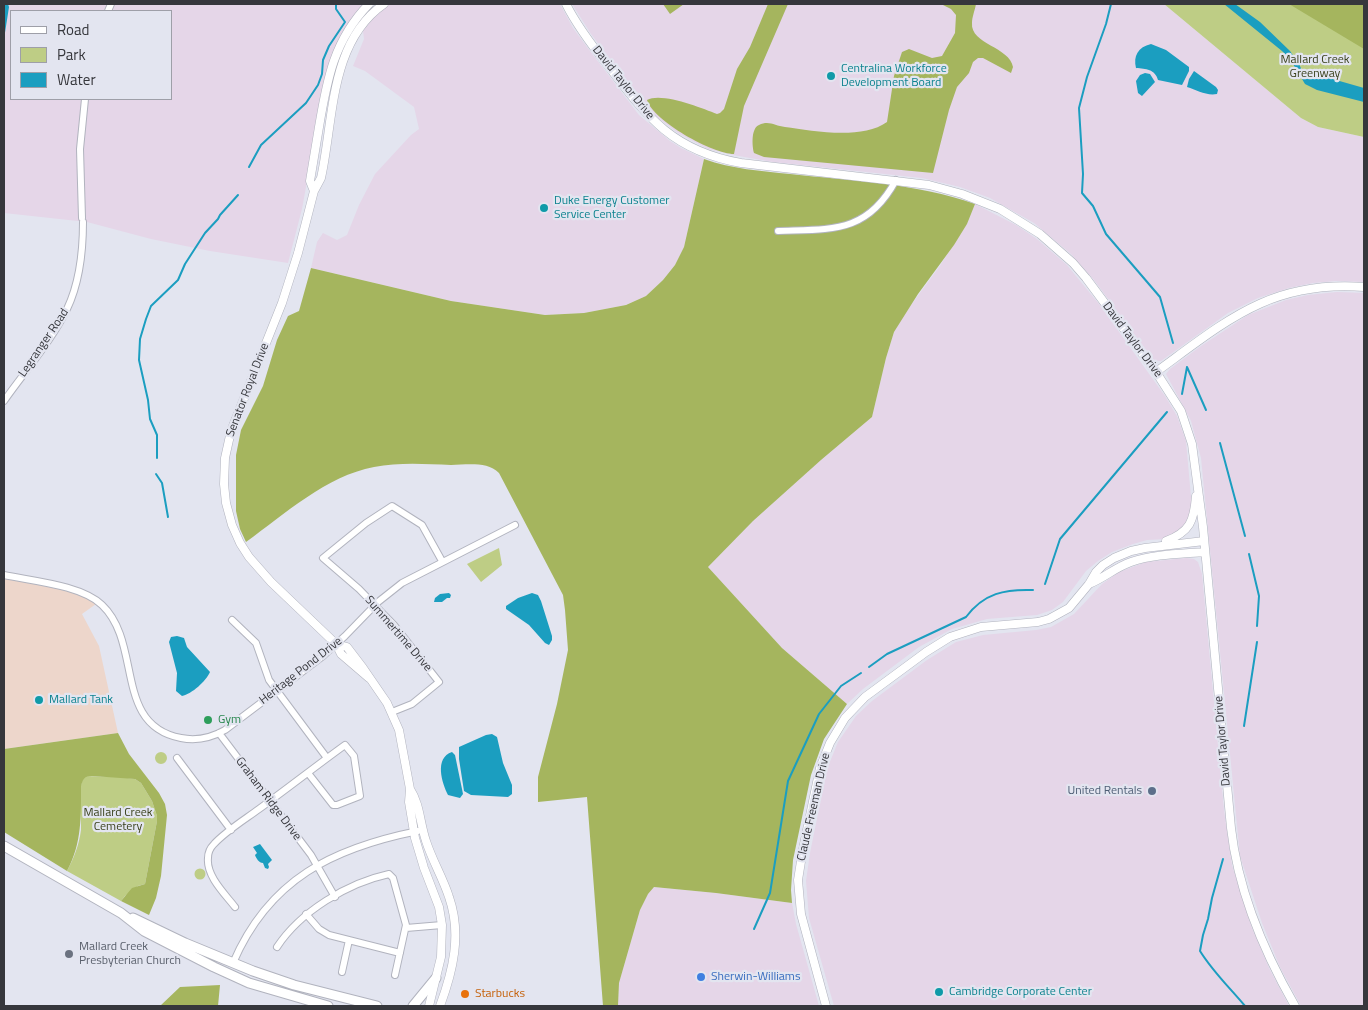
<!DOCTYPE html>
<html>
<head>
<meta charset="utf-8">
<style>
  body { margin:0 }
  #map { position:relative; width:1368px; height:1010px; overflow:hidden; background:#e3e5f0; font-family:"Titillium Web",sans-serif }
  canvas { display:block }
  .frame { position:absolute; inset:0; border:5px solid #36373c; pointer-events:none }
  .legend { position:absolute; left:10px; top:10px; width:162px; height:90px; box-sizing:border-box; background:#e3e5f0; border:1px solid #9e9fa8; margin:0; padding:6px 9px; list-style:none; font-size:15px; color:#36373c }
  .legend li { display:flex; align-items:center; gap:10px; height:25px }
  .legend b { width:25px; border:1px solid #9e9fa8 }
</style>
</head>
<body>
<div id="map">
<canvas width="1368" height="1010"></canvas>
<div class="frame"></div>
<ul class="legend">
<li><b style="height:6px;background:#fff"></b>Road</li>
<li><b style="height:14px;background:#becd85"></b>Park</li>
<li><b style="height:14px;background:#1b9ec0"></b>Water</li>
</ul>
</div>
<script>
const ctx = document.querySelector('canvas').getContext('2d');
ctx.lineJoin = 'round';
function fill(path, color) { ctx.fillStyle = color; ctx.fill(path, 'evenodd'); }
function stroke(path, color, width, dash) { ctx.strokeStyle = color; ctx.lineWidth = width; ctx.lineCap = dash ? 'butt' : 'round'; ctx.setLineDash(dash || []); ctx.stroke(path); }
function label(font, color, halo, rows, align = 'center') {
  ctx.font = font + ' "Titillium Web",sans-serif'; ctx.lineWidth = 4.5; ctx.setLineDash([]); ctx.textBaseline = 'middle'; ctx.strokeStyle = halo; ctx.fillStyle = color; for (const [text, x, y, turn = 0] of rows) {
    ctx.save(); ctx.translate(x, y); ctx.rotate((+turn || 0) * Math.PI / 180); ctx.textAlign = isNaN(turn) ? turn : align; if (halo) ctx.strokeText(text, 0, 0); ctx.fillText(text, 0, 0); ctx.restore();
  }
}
fill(new Path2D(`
  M4,4h359l-26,39 -10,27 -25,139 -14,54 -78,-12 -59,-12 -64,-17 -83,-9zM11,11h160v88h-160z
  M389,4h171l13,24 14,19 52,68 31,26 11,7 23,11 -20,88 -9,18 -12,15 -17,16 -20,9 -42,8 -39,2 -94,-14 -140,-33 6,-26 6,-9 14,7 10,-5 12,-30 16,-31 36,-39 8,-6 -5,-22 -49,-36 -12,-5 11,-27 -1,-8 14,-18z
  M572,4h592l137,114 17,9 46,10v145l-28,-1 -23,2 -24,5 -31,10 -30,15 -67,48h-5l-4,-3 -58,-78 -23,-26 -37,-31 -44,-25 -30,-11 -38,-9 -149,-16 -40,-7 -25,-6 -30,-16 -21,-16 -16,-16 -50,-67z
  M975,204l41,21 21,14 30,26 32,39 66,92 12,20 9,25 6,67 -6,18 -19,13 -20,1 -14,4 -21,8 -14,9 -12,10 -23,31 -11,8 -15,5 -50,4 -35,10 -33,18 -56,42 -16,15 -65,-56 -74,-81 45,-46 68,-61 51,-43 14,-59 8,-26 9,-16 36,-49 28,-43z
  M1337,292l27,1v713h-63l-21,-39 -18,-44 -22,-67 -39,-398 -10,-37 -25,-47 4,-5 31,-23 47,-31 38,-15 22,-5z
  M1186,558l8,1 4,3 4,12 22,236 8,55 20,63 18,42 19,36h-455l-25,-88 -3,-37 4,-28 17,-84 11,-27 18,-26 16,-15 55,-41 29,-18 27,-7 53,-5 15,-3 23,-13 28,-30 17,-12 27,-10z
  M654,887l62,6 76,10 4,21 23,82h-201l1,-23 21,-73 8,-16z`), '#e5d6e8');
fill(new Path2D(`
  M4,578l69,14 15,7 8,5 -14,10 17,32 19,87 -114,16z`), '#edd6cb');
fill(new Path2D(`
  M1164,4h140l60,36v97l-46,-10 -17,-9z
  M499,548l3,17 -21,17 -14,-18z
  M155 758a6 6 0 1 1 12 0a6 6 0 1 1-12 0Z
  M85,776l35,1 15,2 6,4 11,18 5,15v5l-12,63 -7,2 -13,10 -4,5 -54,-30c7,-13 12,-26 14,-41 1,-14 -5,-44 4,-54z
  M194.5 874a5.5 5.5 0 1 1 11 0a5.5 5.5 0 1 1-11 0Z`), '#becd85');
fill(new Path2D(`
  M663,4h21l-14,10z
  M768,4h20l-44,102 -10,48c-21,0 -81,-33 -87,-54 15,-8 54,8 70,14l3,-1 4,-4 13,-40 13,-22z
  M941,4h35c-1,6 -4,13 -4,19 -2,21 38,24 41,44l-2,6 -28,-15h-5l-5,4 -4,11 -12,14 -8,23 -16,63 -169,-16 -10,-4c-2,-7 -3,-25 5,-28 10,-5 16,1 26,2 28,4 77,13 102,-5l7,-46 8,-24 7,-3 23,9 10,-2 13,-23 1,-18 -5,-6z
  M1289,4h75v45z
  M704,159c28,10 57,12 86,15 62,7 126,9 185,30l-8,20 -13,21 -36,49 -24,38 -8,26 -14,59 -51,43 -68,61 -45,46 74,81 65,56 -23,35 -13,36 -18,85 -2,30 1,13 -76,-10 -62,-6 -6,7 -8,16 -21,73 -1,23h-15l-16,-209 -49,5v-25l19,-73 11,-54 -3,-40 -2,-15 -64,-122c-12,-12 -33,-8 -48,-8 -25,-1 -52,-3 -77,2 -48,9 -89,47 -128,75l-6,-13 -4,-18v-56l5,-25 22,-44 14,-46 11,-24 11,-5 12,-43 140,33 94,14 39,-2 42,-8 20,-9 17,-16 12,-15 9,-18z
  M118,733l11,21 30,39 6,11 2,11 -6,61 -5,22 -7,17 -28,-14 11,-13 13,-4 12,-63v-5l-5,-15 -11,-18 -6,-4 -43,-3c-8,0 -9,3 -11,10 0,30 1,57 -14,85l-63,-39v-83z
  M220,985l-2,21h-58l20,-19z`), '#a5b55e');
fill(new Path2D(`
  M4,4h4l1,3 -5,32z
  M1224,4h11l25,18 30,29 9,13 5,11 11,-1 49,14v14l-47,-12 -12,-6 -15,-25 -8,-8z
  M1151,44l15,6 23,17v4l-7,14 -24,-5c-3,-11 -12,-11 -22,-12 -3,-12 2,-21 15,-24z
  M1194,71l22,16 2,3 -1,4c-11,2 -20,-4 -30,-7l2,-8z
  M1145,73l5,1 5,8 -13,14 -4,-3 -2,-12 4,-6z
  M449,593l2,2 -1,3h-3l-5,4h-8l1,-4 5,-4z
  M532,593l6,2 3,6 11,35v4l-3,5 -4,-2 -16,-18 -23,-16v-3l12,-8z
  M177,636l7,2 3,9 23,25c-4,9 -18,22 -28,24l-6,-5 1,-18 -8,-31 2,-5z
  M492,734l5,3 6,26 9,22v9l-4,3 -37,-2 -7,-4 -5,-32v-12l27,-12z
  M452,752l3,3 7,34 1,5 -3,4 -12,-3c-6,-12 -14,-37 4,-43z
  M260,844l12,16 -4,4 1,3 -1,2 -3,-1 -2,-5c-4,0 -7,-5 -8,-8l2,-2 -4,-6z`), '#1b9ec0');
stroke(new Path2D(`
  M1111,4l-5,20 -19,53 -8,31 4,66 -1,19 11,13 13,28 54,63 13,46
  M249,167l12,-22 45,-42 12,-18 4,-11 1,-14 6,-14 16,-24 -9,-13v-5
  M1187,367l19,43
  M1182,394l5,-27
  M1220,443l25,93
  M157,458v-23l-7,-16 -2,-19 -9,-40 1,-21 6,-20 5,-13 27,-26 7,-16 20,-31 13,-14 2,-4 18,-20
  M156,474l6,9 6,34
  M1249,554l10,42 -2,30
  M1045,584l15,-45 107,-127
  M869,667l18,-13 79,-37c18,-24 39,-28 67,-27
  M1244,726l13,-84
  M1223,859l-11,39 -4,21 -5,16 -3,16c13,21 30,37 45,55
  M754,929l16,-36 18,-112 31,-67 22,-28 20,-13`), '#1b9ec0', 2);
const minor = new Path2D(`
  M108,11l3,-7
  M82,218l-2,-69 5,-50
  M778,231c53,-2 89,3 118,-51
  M4,401c21,-30 47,-59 63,-92 13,-27 16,-58 16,-87
  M4,575c28,6 77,10 98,30 41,39 11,120 79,133 15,3 30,0 44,-8l98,-74 22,-20 33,-34 24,-19 113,-58
  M232,620l24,23 13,37 58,78
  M392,712l20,-8 27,-22 -45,-57 -35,-36 -36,-31 43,-35 26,-17 30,19 20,36
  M219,733l92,122 24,42
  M177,758l54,72
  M235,907c-10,-13 -29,-31 -27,-49 0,-5 2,-10 6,-14 12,-13 30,-24 45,-35 29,-21 57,-43 86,-64l9,11 6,40 -23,9h-4l-25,-32
  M306,914l13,15 10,6 71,18
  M406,928l36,-3
  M277,947c23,-35 70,-64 112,-73l4,4 13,47 -11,50
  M233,963c36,-84 100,-115 185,-132
  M342,972l7,-32`);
const tertiary = new Path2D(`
  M566,4c11,22 27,43 43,63 39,51 64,84 132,96l188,22 33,9 38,15 40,25 33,29 13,15 70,94 25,39 11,33 11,83 28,301c7,62 33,124 64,178
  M314,191l-4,-10c3,-18 6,-36 9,-54 8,-48 15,-87 50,-123
  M1156,372c70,-51 115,-92 208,-85
  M1166,541c24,-9 28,-20 30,-45
  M1089,584c15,-6 27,-17 42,-22 23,-8 50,-8 74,-10
  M336,644l11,3 16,21 24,35 12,27 11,59 -1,13 6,36 9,30 15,39 3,18 -1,32 -12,49
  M369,678l-28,-24 -5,-10 -65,-62 -22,-25 -9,-14 -8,-18 -6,-22 -2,-19 1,-26 6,-27 51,-128 16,-50 16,-62 7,-13c13,-58 8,-136 63,-174
  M410,789c10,15 10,35 16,52 6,19 17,37 23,56 13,37 4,74 -9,109
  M826,1006l-25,-92 -3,-34 5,-31 17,-81 10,-25 15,-25 20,-21 61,-45 24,-15 31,-10 57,-5 11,-3 20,-11 20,-24 7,-12 7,-7 11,-7 17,-7 14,-3 59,-7`);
const secondary = new Path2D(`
  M4,846l117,67 23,18 70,36 35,16 79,23
  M133,918l52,25 68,28 41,14 83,21
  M413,1006l23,-28`);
stroke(minor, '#b1b3be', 8);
stroke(tertiary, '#b1b3be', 9);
stroke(secondary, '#b1b3be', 11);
stroke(minor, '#fff', 6);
stroke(tertiary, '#fff', 8);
stroke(secondary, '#fff', 9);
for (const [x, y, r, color] of [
  [831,76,5,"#0f9aa8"],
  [544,208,5,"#0f9aa8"],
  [39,700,5,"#0f9aa8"],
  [208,720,5,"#2e9e5b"],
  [1152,791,5,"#5c6f8a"],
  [69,954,5,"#6b7280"],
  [701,977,5,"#3f7fe0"],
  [939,992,5,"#0f9aa8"],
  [465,994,5,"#e8710a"]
]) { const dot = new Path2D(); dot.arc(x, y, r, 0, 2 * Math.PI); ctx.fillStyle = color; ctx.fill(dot); stroke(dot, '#e3e5f0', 2); }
label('12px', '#39401b', '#e3e5f0', [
  ["Mallard Creek",1315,60],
  ["Greenway",1315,74],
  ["Mallard Creek",118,813],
  ["Cemetery",118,827]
]);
label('12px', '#0d838f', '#e3e5f0', [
  ["Centralina Workforce",841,69],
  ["Development Board",841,83],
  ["Duke Energy Customer",554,201],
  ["Service Center",554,215],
  ["Mallard Tank",49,700],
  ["Cambridge Corporate Center",949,992]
], 'left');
label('12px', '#36373c', '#e3e5f0', [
  ["David Taylor Drive",623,83,51],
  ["David Taylor Drive",1132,340,53],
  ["Legranger Road",44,343,-56],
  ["Senator Royal Drive",248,390,-69],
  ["Summertime Drive",398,634,49],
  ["Heritage Pond Drive",301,671,-38],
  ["David Taylor Drive",1223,741,-95],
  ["Graham Ridge Drive",268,799,53],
  ["Claude Freeman Drive",814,807,-77]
]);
label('12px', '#27864d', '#e3e5f0', [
  ["Gym",218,720]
], 'left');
label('12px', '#4e5e75', '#e3e5f0', [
  ["United Rentals",1142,791]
], 'right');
label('12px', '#5b616d', '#e3e5f0', [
  ["Mallard Creek",79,947],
  ["Presbyterian Church",79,961]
], 'left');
label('12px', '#366cbe', '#e3e5f0', [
  ["Sherwin-Williams",711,977]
], 'left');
label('12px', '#c56008', '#e3e5f0', [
  ["Starbucks",475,994]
], 'left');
</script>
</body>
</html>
